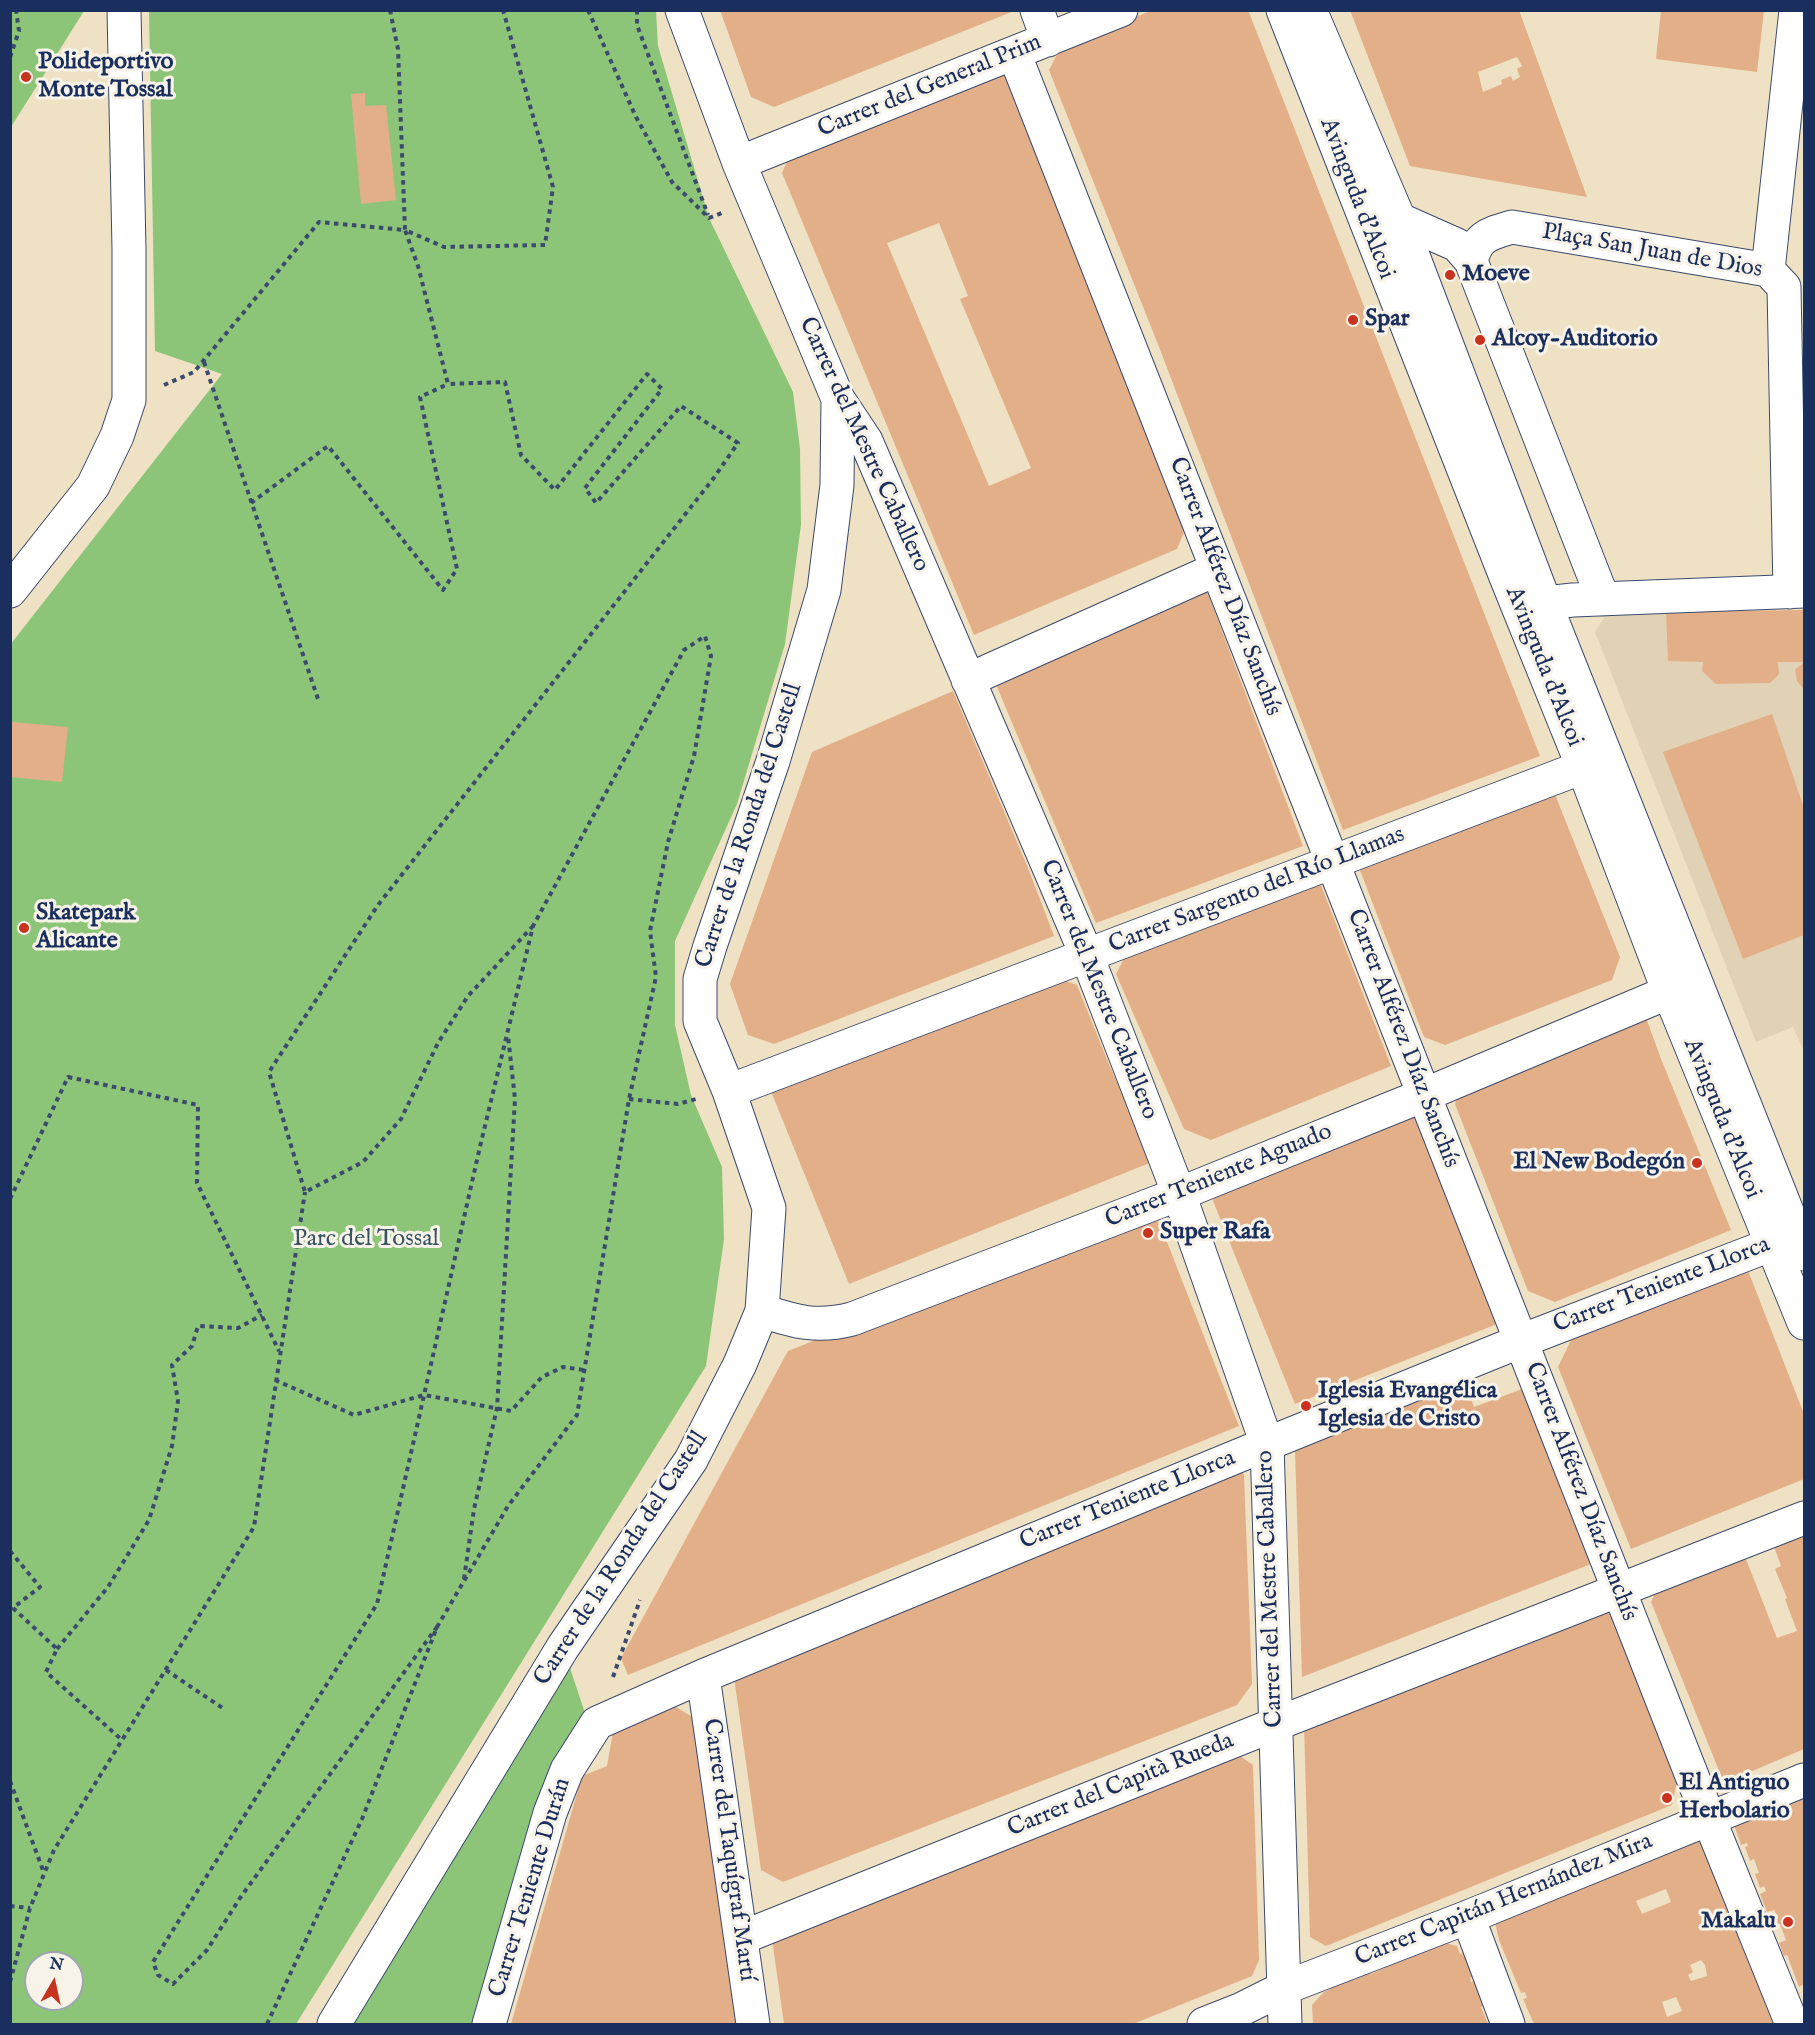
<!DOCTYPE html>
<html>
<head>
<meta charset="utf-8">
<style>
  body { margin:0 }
  #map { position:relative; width:1815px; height:2035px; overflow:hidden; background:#efe1c3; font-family:"IM FELL English",serif }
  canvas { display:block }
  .frame { position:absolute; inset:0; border:12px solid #1b2f5e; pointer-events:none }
  .north { position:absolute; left:24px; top:1951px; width:60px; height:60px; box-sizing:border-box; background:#f7f3e8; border:2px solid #9fa5b1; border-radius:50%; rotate:9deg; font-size:16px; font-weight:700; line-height:24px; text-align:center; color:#1b2f5e }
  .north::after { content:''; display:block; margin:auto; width:21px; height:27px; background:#c8321e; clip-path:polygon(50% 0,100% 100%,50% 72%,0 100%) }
</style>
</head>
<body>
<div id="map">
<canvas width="1815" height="2035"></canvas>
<div class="frame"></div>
<div class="north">N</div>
</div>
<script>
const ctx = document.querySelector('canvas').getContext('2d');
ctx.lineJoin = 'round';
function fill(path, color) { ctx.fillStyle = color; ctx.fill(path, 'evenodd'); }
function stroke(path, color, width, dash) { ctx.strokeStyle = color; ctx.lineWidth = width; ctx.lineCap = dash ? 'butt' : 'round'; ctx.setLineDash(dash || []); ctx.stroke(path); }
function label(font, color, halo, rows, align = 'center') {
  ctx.font = font + ' "IM FELL English",serif'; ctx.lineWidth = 6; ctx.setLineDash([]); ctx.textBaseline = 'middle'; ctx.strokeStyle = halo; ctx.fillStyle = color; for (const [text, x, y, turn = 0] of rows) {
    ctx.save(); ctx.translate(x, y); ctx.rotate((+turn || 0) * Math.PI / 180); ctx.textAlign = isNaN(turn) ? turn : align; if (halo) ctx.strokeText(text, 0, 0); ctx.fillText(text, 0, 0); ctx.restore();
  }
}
fill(new Path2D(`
  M1804,610v441l-11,-24 -37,15 -161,-410 12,-19z`), '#e1d2b6');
fill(new Path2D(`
  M11,10l73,1 -73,116 -1,-116z
  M149,11h507l2,35 51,172 84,174 7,57 1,76 -16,119 -48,160 -62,137v84l16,70 31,72 2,72 -18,127 -410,658h-285l-1,-1379 212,-271 -67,-23zM36,1963h36v36h-36z
  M563,1647l35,105 -48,61 -61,211h-155z`), '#8dc578');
fill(new Path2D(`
  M720,10h294v1l-240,96 -23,-10z
  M1153,10h95l292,746 -197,74 -182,-478 -112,-282 12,-23z
  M1350,10h169l68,187 -177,-31zM1517,57l5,9 -5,3 3,8 -7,4 -2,-5 -10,4 1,4 -19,8 -5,-20z
  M1661,10h103l-7,62 -101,-13z
  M1006,69l179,461 -8,19 -203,86 -192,-462 9,-21zM939,223l29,73 -8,3 71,169 -42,18 -102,-243z
  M365,93v13l21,-1 10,95 -35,4 -10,-110z
  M1205,586l98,260 -207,77 -104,-248z
  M1804,610v52h-26l1,12 -9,9 -54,1 -14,-13 1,-9 -35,-1 -2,-49z
  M1804,662v27l-7,-8 -2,-11z
  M953,691l75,177 26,68 -280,108 -26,-9 -18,-51 82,-232z
  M1772,714l32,94v127l-61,24 -80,-207z
  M12,722l56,5 -6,55 -52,-5z
  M1554,792l66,165 -8,23 -167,65 -21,-8 -66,-172z
  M1319,880l72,186 -180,74 -27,-11 -68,-155 13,-25z
  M1053,977l24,8 31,77 44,100 -303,122 -81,-200z
  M1644,1012l17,47 70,171 -176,72 -27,-11 -73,-187 8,-21z
  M1410,1106l87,218 -202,80 -82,-203 13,-24z
  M1151,1207l16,35 72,184 -611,249 -7,-17 167,-307z
  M1747,1268l57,146v65l-173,70 -73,-182 13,-27z
  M1465,1382l9,25 48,-18 69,175 -289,113 -7,-227 143,-59 1,2z
  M1242,1472l2,3 8,209 -15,21 -454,177 -22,-12 -27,-193z
  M1804,1525v224l-80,34 -73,-181 9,-20 82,-33 35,89 20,-7 -12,-32 2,-1 -12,-29 6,-3 -10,-28z
  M1606,1604l71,178 -5,23 -346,141 -16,-9 -6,-213z
  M671,1704l23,14 44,306h-227l71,-248 25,-10 7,-40z
  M1234,1752l19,13 6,195 -7,16 -119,48h-349l-13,-92z
  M1804,1792v192l-5,3 -12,-32 -3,1 -5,-13 7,-3 -6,-16 -6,1 -4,-9 6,-2 -2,-4 -7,2 -7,-18 6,-3 -2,-5 -4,2 -5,-14 4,-1 -5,-14 -4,2 -5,-14 3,-1 -1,-3 -6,2 -9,-26z
  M1698,1833l38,97 5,-2 16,42 -4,2 1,3 5,-1 20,50h-245l-11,-25 4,-1 -2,-6 -4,1 -22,-53 -4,-18zM1666,1889l5,13 -29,12 -6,-13zM1701,1960l4,5 2,11 -16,5 -3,-6 5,-3 -3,-7zM1676,1997l6,14 -15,6 -5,-15z
  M1445,1943l12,3 3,8 6,-2 9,24 -5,2 1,4 4,-1 10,24 -4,2 7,17h-175l-1,-19 12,-13 7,-3 -1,-2 13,-6 2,3 1,-3 7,-3 1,2 2,-1 -1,-2 14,-7 2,4 14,-6 -2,-6 56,-15z`), '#e3af88');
const minor = new Path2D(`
  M682,10l57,153 99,236 28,42 221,515 92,238 88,250 18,580
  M1037,10l11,30
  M1310,10l89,209 146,384 259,651
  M1014,53l695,1766 83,205
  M739,163l382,-153
  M1387,214l70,31 14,16
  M1768,270l28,-260
  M10,591l83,-105 24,-50 12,-36v-151l-5,-239
  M1603,599l-132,-338c6,-25 18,-27 41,-34l256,43 16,17 6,305
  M1526,611l19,-8 28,-3 231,-9
  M968,680l249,-111
  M729,1091l854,-324
  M762,1311c34,11 55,17 90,8l327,-125 245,-99 245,-103
  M703,1676l50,348
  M1468,1917l40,107
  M741,1938l535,-214 528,-206
  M334,2024l229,-377 128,-187 49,-96 22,-53 7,-103 -40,-117 -29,-70v-42l10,-33 63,-185 51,-171 13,-105 1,-86
  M489,2024l61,-211 17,-43 30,-47 106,-47 564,-232 254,-103 275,-106
  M1204,2024l38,-15 42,-21 184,-71 336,-137`);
const major = new Path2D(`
  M1283,10l223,567 77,190 86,225 135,331`);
stroke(minor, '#3b4a6d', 35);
stroke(major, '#3b4a6d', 35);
stroke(new Path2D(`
  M390,10l8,39 7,181 39,17 101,-2 8,-58 -50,-177
  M588,10l48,107 36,65 37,36 13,-5
  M637,10v15l71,190
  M10,57l9,-26 -3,-21
  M204,362l114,337
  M164,385l30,-13 125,-150 86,8 13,36 30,118 57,-2 16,73 34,35 92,-116 15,15 -77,99 11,15 85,-97 57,37 -25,36 -335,426 -109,167 36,120 58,-30 38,-43 37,-76 30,-47 65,-70
  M251,503l77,-57 115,144 14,-21 -37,-172 28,-13
  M629,1099l49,5 18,-5
  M10,1199l58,-122 130,28 -1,78 82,168
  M275,1380l79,35 70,-20 87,16 31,-34 21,-10 21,3
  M10,1551l30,36 -27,21 44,41 -11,23 76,68
  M464,1579l10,-70 23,-101 18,-309 -7,-63
  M57,1649l51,-62 41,-67 23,-74 6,-45 -6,-36 20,-19 6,-20 40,2 24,-13
  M166,1670l58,39
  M613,1677l27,-77
  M10,1781l34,92
  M10,1906l20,2
  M10,1982l20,-74 24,-58 200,-323 51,-335
  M267,2024l95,-205 75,-192 71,-121 69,-91 52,-316 27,-122 -6,-46 18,-89 26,-86 17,-100 -6,-20 -21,14 -151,276 -54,225 -102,453 -224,358 5,13 15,9 34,-34 33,-52 197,-271`), '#3b4a6d', 4, [4.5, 4.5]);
stroke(minor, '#fff', 33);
stroke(major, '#fff', 33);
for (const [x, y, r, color] of [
  [26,77,6,"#c8321e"],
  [1450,275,6,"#c8321e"],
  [1353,320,6,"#c8321e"],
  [1480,340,6,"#c8321e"],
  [24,928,6,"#c8321e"],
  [1697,1163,6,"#c8321e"],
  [1148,1233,6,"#c8321e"],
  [1306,1406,6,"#c8321e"],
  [1667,1798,6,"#c8321e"],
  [1788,1922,6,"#c8321e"]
]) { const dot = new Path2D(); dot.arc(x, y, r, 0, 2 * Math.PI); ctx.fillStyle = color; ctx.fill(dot); stroke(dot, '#f7f3e8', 2); }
label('bold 24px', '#1b2f5e', '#f7f3e8', [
  ["Polideportivo",38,63],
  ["Monte Tossal",38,91],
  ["Moeve",1462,275],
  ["Spar",1365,320],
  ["Alcoy-Auditorio",1492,340],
  ["Skatepark",36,914],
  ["Alicante",36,942],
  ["El New Bodegón",1685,1163,"right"],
  ["Super Rafa",1160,1233],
  ["Iglesia Evangélica",1318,1392],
  ["Iglesia de Cristo",1318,1420],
  ["El Antiguo",1679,1784],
  ["Herbolario",1679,1812],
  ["Makalu",1776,1922,"right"]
], 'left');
label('24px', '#1b2f5e', '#f7f3e8', [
  ["Carrer del General Prim",930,87,-22],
  ["Avinguda d'Alcoi",1356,199,69],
  ["Plaça San Juan de Dios",1652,252,10],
  ["Carrer del Mestre Caballero",863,445,65],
  ["Carrer Alférez Díaz Sanchís",1224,587,69],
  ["Avinguda d'Alcoi",1543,667,68],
  ["Carrer de la Ronda del Castell",750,826,-72],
  ["Carrer Sargento del Río Llamas",1257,891,-21],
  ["Carrer del Mestre Caballero",1098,990,68],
  ["Carrer Alférez Díaz Sanchís",1402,1039,69],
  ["Avinguda d'Alcoi",1721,1119,68],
  ["Carrer Teniente Aguado",1219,1177,-22],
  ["Carrer Teniente Llorca",1662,1286,-21],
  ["Carrer Alférez Díaz Sanchís",1580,1492,69],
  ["Carrer Teniente Llorca",1128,1501,-22],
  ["Carrer de la Ronda del Castell",622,1559,-57],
  ["Carrer del Mestre Caballero",1271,1589,-92],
  ["Carrer del Capità Rueda",1121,1786,-22],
  ["Carrer del Taquígraf Martí",728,1850,82],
  ["Carrer Teniente Durán",531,1888,-73],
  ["Carrer Capitán Hernández Mira",1504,1901,-22]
]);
label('24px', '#385464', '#f7f3e8', [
  ["Parc del Tossal",366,1240]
]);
</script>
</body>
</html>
